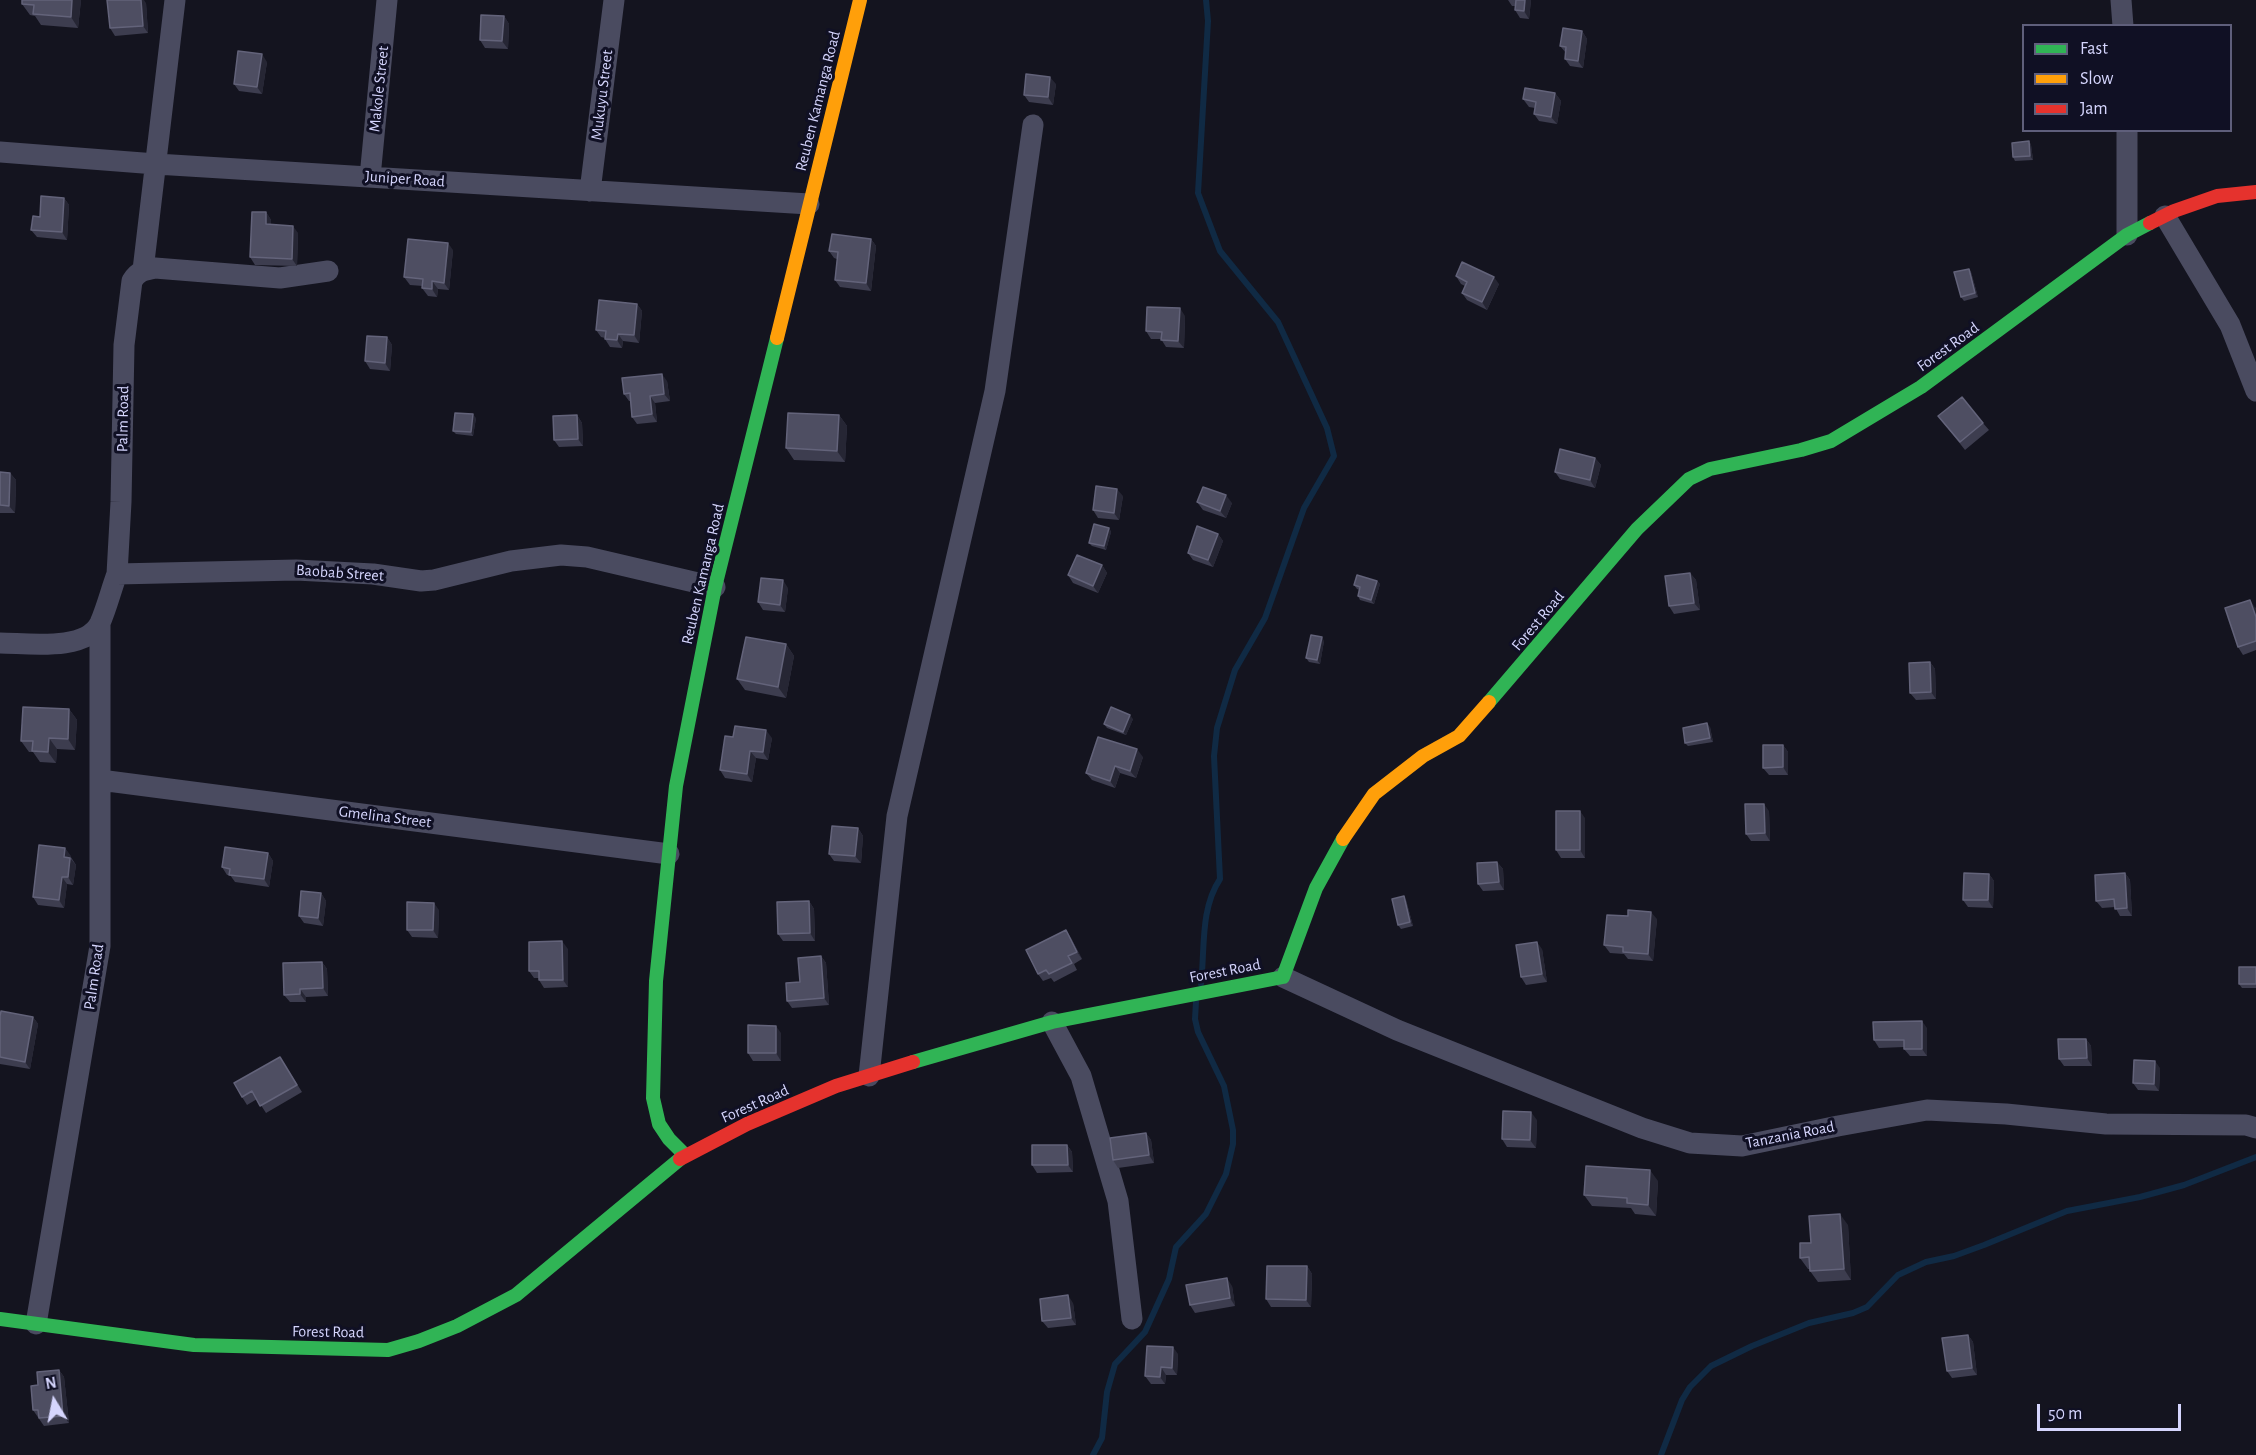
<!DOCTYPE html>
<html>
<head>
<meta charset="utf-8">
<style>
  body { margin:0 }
  #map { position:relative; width:2256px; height:1455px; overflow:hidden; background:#14141f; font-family:"Alegreya Sans",sans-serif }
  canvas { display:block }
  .legend { position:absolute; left:2022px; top:24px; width:210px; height:108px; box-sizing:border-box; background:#101024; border:2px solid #5f5f7b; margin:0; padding:8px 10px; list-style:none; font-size:18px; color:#d5d5fd }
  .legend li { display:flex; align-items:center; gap:12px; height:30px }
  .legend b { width:30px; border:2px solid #5f5f7b }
  .north { position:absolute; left:24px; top:1371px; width:60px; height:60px; -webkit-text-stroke:4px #101024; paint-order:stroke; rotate:350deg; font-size:16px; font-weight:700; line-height:24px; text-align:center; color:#d5d5fd }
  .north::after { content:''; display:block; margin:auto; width:21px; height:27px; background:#d5d5fd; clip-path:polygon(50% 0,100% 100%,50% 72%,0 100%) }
  .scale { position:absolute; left:2037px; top:1404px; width:144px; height:27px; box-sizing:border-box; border:3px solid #d5d5fd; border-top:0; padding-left:8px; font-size:18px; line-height:21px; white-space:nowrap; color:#d5d5fd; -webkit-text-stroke:4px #101024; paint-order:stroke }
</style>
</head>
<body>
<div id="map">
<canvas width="2256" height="1455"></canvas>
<ul class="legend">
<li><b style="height:8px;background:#30b455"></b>Fast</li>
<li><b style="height:8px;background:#ff9f0a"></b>Slow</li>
<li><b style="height:8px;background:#e5322d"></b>Jam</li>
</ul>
<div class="north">N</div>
<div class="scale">50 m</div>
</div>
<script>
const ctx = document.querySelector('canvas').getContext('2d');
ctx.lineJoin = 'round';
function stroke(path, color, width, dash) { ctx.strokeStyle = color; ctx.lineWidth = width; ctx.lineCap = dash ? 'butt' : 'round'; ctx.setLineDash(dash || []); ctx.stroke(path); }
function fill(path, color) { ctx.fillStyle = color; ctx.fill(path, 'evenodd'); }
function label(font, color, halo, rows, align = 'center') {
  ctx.font = font + ' "Alegreya Sans",sans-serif'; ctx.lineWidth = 6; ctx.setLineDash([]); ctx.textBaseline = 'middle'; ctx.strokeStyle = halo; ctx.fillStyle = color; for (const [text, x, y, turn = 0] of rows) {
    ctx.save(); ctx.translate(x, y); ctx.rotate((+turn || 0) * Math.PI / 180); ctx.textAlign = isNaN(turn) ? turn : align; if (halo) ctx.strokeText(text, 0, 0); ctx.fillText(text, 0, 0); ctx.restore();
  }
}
stroke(new Path2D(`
  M1201,984c4,-35 -1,-75 19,-105l-6,-123 3,-28 18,-58 30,-52 39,-110 30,-52 -7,-28 -49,-106 -58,-71 -22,-58 10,-172 -2,-21
  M1093,1455l9,-17 5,-46 8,-28 30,-32 24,-53 7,-32 30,-33 20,-40 7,-30v-14l-9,-44 -26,-54 -3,-13 1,-17
  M1661,1455l21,-55 8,-13 21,-21 41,-20 57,-23 44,-10 14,-6 31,-32 28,-13 28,-6 30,-11 83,-34 73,-14 44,-12 72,-28`), '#102a44', 6);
stroke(new Path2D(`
  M2121,0l2,26
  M2127,130v105
  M0,152l156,12 653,40
  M370,177l17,-177
  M590,191l24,-191
  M2165,216l65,109 26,66
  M143,270l32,-270
  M117,574l4,-72 3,-157 8,-64c6,-10 12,-11 23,-13l125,10 48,-7
  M0,643c27,0 86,9 100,-20 7,-16 11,-33 17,-49l179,-4 77,4 48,7 13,-1 77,-19 50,-6 26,2 128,30
  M100,780l569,74
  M1283,977l114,53 245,98 48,15 52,3 96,-20 89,-16 79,4 100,10 140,1 10,3
  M1052,1022l29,54 37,125 14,118
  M869,1076l28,-260 98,-425 38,-266
  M36,1324l64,-378v-321`), '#4a4b60', 21);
stroke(new Path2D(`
  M1489,702l148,-173 52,-50 21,-10 91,-19 30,-9 90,-54 206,-152 23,-12
  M913,1062l139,-40 231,-45 33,-89 27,-49
  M685,1155l-16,-16 -10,-15 -6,-26 3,-117 20,-195 39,-199 62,-249
  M0,1319l194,26 194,5 31,-9 38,-15 59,-31 164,-136`), '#30b455', 14);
stroke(new Path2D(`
  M777,338l83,-338
  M1343,839l31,-45 49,-38 36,-20 30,-34`), '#ff9f0a', 14);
stroke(new Path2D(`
  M2150,223l24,-12 43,-15 39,-4
  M680,1159l67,-35 89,-38 77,-24`), '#e5322d', 14);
fill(new Path2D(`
  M81,0l-3,28 -37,-3 -6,-9 -5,-1 -8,-11z
  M1508,0h23l-2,19 -9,-1 -5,-8v-4h-3z
  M146,3l2,30 -33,3 -5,-8z
  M504,16l5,8 -1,25 -23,-1 -5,-8z
  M1582,31l5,8 -4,29 -13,-2 -5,-7 1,-6 -6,-7z
  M267,62l-5,32 -23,-3 -5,-7z
  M1056,84l-3,21 -24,-3 -5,-7z
  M1555,93l6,8 -4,23 -18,-3 -5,-7 1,-6 -6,-1 -6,-8z
  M2029,141l2,4 2,15 -18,1 -2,-4z
  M64,198l5,7 -2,35 -30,-3 -6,-7z
  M266,212l5,8v4l27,9 -1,33 -42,-1 -5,-8z
  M871,239l5,7 -5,45 -31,-4 -5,-7 2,-21 -3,-1 -5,-7z
  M453,250l-4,40 -11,-1 -1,8 -9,-1 -6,-8 1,-2 -13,-1 -6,-8z
  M1969,269l2,3 7,25 -14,4 -3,-4z
  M1456,276l43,8 -12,26 -20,-10 -5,-7 3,-7 -4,-2z
  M637,304l5,7 -3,32 -16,-2 -1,7 -12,-1 -5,-8v-1l-4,-1 -5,-7z
  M1185,316l-1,32 -18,-1 -5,-8h-10l-5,-8z
  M387,337l5,8 -2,26 -20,-2 -5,-8z
  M667,381l3,20 -15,2 2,19 -20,2 -5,-7 -2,-16h-1l-5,-7z
  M577,415l5,8 1,23 -24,1 -5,-7z
  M839,415l8,11 -2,36 -51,-2 -8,-12z
  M1938,416l45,7 6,7 -24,20z
  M476,418l-3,18 -17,-2 -3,-3z
  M1595,458l6,7 -6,23 -35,-9 -5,-7z
  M0,472l10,1 6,7 -1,33h-15z
  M1123,496l-4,24 -21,-2 -5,-8z
  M1197,502l35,1 -6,15 -23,-8z
  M1109,528l2,4 -5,18 -14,-4 -3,-3z
  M1218,534l5,7 -10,26 -20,-7 -5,-7z
  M1102,565l5,8 -9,20 -25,-10 -5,-8z
  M1690,573l6,7 4,30 -26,4 -5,-8z
  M1377,581l3,3 -6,20 -14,-4 -2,-4 2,-6 -3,-1 -3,-4z
  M788,588l-3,24 -22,-2 -5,-8z
  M2255,607l1,2v41l-13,5 -5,-8z
  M1324,641l-4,23 -11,-2 -3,-4z
  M786,644l8,12 -8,42 -41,-8 -8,-11z
  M1930,662l5,7 1,30 -20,1 -6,-7z
  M69,709l8,11 -2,30 -18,-1 -1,14 -16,-1 -7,-10h-4l-8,-11z
  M1133,719l-7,16 -19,-7 -3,-4z
  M1710,727l3,15 -25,4 -3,-3z
  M733,737l39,1 -4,22 -12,-2 -4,24 -27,-4 -5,-8z
  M1783,745l5,7v23h-19l-6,-7z
  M1143,757l-7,21 -16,-5 -5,15 -23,-8 -6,-7z
  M1769,811l1,30h-19l-5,-7z
  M1585,818v40h-24l-5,-8z
  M858,828l5,8 -2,27 -27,-2 -5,-7z
  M65,848l11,17 -3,20 -6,-1 -3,24 -26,-3 -5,-8z
  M268,853l5,8 -4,26 -34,-5 -5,-7h-3l-5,-8z
  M1497,862l6,7 1,21 -21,1 -5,-7z
  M2125,873l5,7 2,36h-12l-5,-9 -13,1 -6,-7z
  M1989,874l5,7 -1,27 -25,-1 -5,-7z
  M321,893l5,8 -3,25 -19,-3 -5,-7z
  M1406,900l7,26 -12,3 -3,-4z
  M809,901l5,8 1,32h-32l-5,-7z
  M439,910l-1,28 -26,-1 -5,-7z
  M1657,919l-4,42 -25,-2 -4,-5 -14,-1 -6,-8z
  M1066,930l5,8 11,21 -8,5 3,6 -23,12 -3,-4 -8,3 -5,-7z
  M568,949v38l-24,1 -5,-8v-2h-5l-5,-7z
  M1542,949l5,33 -21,3 -5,-8z
  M821,956l5,7 3,42 -37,3 -5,-7 13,-19z
  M322,962l5,7 1,27 -22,1v5h-16l-6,-7z
  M2256,967v21h-14l-3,-4z
  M0,1016l33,1 5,7 -8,45 -30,-5z
  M1927,1028v28h-17l-6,-7v-2l-25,1 -5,-8z
  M781,1033v28h-28l-5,-8z
  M2086,1039l5,7 1,20h-28l-5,-7z
  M280,1057l22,35 -36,21 -9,-14 -10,6 -5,-8z
  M2160,1068l-1,23 -21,-1 -5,-7z
  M1537,1120l-1,28 -29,-1 -5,-8z
  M1146,1133l5,7 3,23 -36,5 -5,-8z
  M1067,1145l5,7 1,20 -36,1 -5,-8z
  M1658,1181l-2,35 -21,-2 -4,-6 -39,-2 -8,-11z
  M1848,1225l3,55 -33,2 -8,-11v-2h-2l-8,-11 11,-15z
  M1307,1266l5,8 -1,33h-40l-5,-8z
  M1232,1286l3,20 -40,7 -5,-8z
  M1073,1303l3,22 -28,3 -6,-7z
  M1968,1335l5,7 4,33 -25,3 -5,-7z
  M1178,1354l-1,21h-11l-1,9h-14l-6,-8z
  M59,1370l5,7 5,46 -25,3 -11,-16 5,-25z`), '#3d3d4f');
fill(new Path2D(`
  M72,0h9l-3,28 -7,-11z
  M141,0h3l2,3 2,30 -5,-7z
  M1525,0h6l-2,19 -5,-8z
  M504,16l5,8 -1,25 -6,-8z
  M1582,31l5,8 -4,29 -5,-7z
  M262,54l5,8 -5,32 -5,-7z
  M1050,77l6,7 -3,21 -5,-8z
  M1555,93l6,8 -4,23 -6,-7z
  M2029,141l2,4 2,15 -3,-4z
  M64,198l5,7 -2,35 -5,-8z
  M266,212l5,8v12l-5,-8z
  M293,226l5,7 -1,33 -5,-7z
  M871,239l5,7 -5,45 -5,-8z
  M448,243l5,7 -4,40 -5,-7z
  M1969,269l2,3 7,25 -3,-4z
  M1494,277l5,7 -12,26 -5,-8z
  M432,281l6,8 -1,8 -5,-8z
  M637,304l5,7 -3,32 -5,-8z
  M1180,308l5,8 -1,32 -6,-7z
  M618,334l5,7 -1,7 -5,-8z
  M387,337l5,8 -2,26 -5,-8z
  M662,374l5,7 3,20 -6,-7z
  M650,396l5,7 2,19 -5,-8z
  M473,414l3,4 -3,18 -2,-4z
  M577,415l5,8 1,23 -5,-7z
  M839,415l8,11 -2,36 -8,-11z
  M1595,458l6,7 -6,23 -5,-8z
  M10,473l6,7 -1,33 -6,-7z
  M1117,489l6,7 -4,24 -5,-7z
  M1226,495l6,8 -6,15 -6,-7z
  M1109,528l2,4 -5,18 -2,-4z
  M1218,534l5,7 -10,26 -5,-7z
  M1102,565l5,8 -9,20 -5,-7z
  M1690,573l6,7 4,30 -6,-7z
  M783,580l5,8 -3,24 -5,-7z
  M1377,581l3,3 -6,20 -3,-4z
  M2250,600l6,9v8z
  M1322,637l2,4 -4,23 -3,-4z
  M786,644l8,12 -8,42 -8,-11z
  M1930,662l5,7 1,30 -5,-7z
  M69,709l8,11 -2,30 -7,-11z
  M1130,715l3,4 -7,16 -3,-3z
  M1707,723l3,4 3,15 -3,-4z
  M766,730l6,8 -4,22 -5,-8z
  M49,738l8,11 -1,14 -8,-11z
  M1783,745l5,7v23l-5,-8z
  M1137,749l6,8 -7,21 -6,-7z
  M750,751l6,7 -4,24 -5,-8z
  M1115,766l5,7 -5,15 -5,-7z
  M1764,804l5,7 1,30 -5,-8z
  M1580,811l5,7v40l-5,-8z
  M858,828l5,8 -2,27 -6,-7z
  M65,848l6,8 -1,8 -6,-7z
  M268,853l5,8 -4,26 -5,-8z
  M70,858l6,7 -3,20 -5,-8z
  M1497,862l6,7 1,21 -5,-8z
  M2125,873l5,7 2,36 -5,-8z
  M1989,874l5,7 -1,27 -5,-8z
  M62,877l5,7 -3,24 -5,-8z
  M321,893l5,8 -3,25 -5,-8z
  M1404,896l2,4 7,26 -3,-4z
  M809,901l5,8 1,32 -5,-8z
  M434,903l5,7 -1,28 -5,-8z
  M1651,912l6,7 -4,42 -5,-7z
  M1066,930l5,8 11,21 -5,-7z
  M562,941l6,8v38l-5,-7z
  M1537,942l5,7 5,33 -5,-8z
  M821,956l5,7 3,42 -5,-7z
  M322,962l5,7 1,27 -5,-8z
  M300,989l6,8v5l-6,-8z
  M33,1017l5,7 -8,45 -5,-7z
  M1922,1021l5,7v28l-5,-7z
  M776,1026l5,7v28l-5,-8z
  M2086,1039l5,7 1,20 -5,-8z
  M2155,1061l5,7 -1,23 -5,-7z
  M1531,1112l6,8 -1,28 -6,-8z
  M1146,1133l5,7 3,23 -5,-8z
  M1067,1145l5,7 1,20 -5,-7z
  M1650,1170l8,11 -2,35 -8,-11z
  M1840,1214l8,11 3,55 -7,-11z
  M1307,1266l5,8 -1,33 -5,-7z
  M1227,1278l5,8 3,20 -5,-8z
  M1068,1295l5,8 3,22 -5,-7z
  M1968,1335l5,7 4,33 -5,-7z
  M1173,1347l5,7 -1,21 -5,-7z
  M1161,1367l5,8 -1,9 -5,-7z
  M59,1370l5,7 5,46 -6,-7z`), '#262634');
const building = new Path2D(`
  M22,0h50l-1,17 -38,-3 1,-9 -12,-1z
  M107,0h34l2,26 -33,2z
  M1516,0h9l-1,11 -9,-1z
  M481,15l23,1 -2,25 -22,-1z
  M1563,28l19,3 -4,30 -13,-2 1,-12 -6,-1z
  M238,51l24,3 -5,33 -23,-3z
  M1026,74l24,3 -2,20 -24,-2z
  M1525,88l30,5 -4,24 -17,-3 2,-12 -13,-3z
  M2029,141l1,15 -17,1 -1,-14z
  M41,196l23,2 -2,34 -31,-2 2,-14 7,1z
  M252,212h14v12l27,2 -1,33 -42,-2z
  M832,234l39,5 -5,44 -31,-3 3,-28 -9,-1z
  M408,239l40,4 -4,40 -12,-2v8l-10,-1 1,-9 -19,-2z
  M1462,262l32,15 -12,25 -20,-9 5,-11 -11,-6z
  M1969,269l6,24 -14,4 -7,-25z
  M599,300l38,4 -3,31 -16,-1 -1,6 -12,-1 1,-8 -10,-1z
  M1147,307l33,1 -2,33 -17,-1 1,-8 -16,-1z
  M367,336l20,1 -2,26 -20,-2z
  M662,374l2,20 -14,2 2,18 -20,3 -2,-24 -6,1 -2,-16z
  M1962,397l21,26 -23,19 -22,-26z
  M455,413l18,1 -2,18 -18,-1z
  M788,413l51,2 -2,36 -51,-3z
  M577,415l1,24 -24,1 -1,-24z
  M1560,449l35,9 -5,22 -35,-8z
  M0,472l10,1 -1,33 -9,-1z
  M1096,486l21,3 -3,24 -21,-3z
  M1203,487l23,8 -6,16 -23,-9z
  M1094,524l15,4 -5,18 -15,-3z
  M1197,526l21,8 -10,26 -20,-7z
  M1077,555l25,10 -9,21 -25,-11z
  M1690,573l4,30 -25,3 -4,-30z
  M1357,575l20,6 -6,19 -13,-4 2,-9 -6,-2z
  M761,578l22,2 -3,25 -22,-3z
  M2250,600l6,17v24l-18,6 -13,-39z
  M1311,635l11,2 -5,23 -11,-2z
  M746,637l40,7 -8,43 -41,-8z
  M1930,662l1,30 -21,1 -1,-30z
  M23,707l46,2 -1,30 -19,-1 -1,14 -16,-1 1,-10h-12z
  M1111,707l19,8 -7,17 -19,-8z
  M1707,723l3,15 -25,5 -2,-15z
  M735,726l31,4 -3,22 -13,-1 -3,23 -27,-4 5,-34 8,1z
  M1098,737l39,12 -7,22 -15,-5 -5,15 -24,-8z
  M1763,745h20v22l-20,1z
  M1745,804h19l1,29 -19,1z
  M1556,811h24v39h-24z
  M832,826l26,2 -3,28 -26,-2z
  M39,845l26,3 -1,9 6,1 -2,19h-6l-3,23 -26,-3z
  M225,847l43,6 -4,26 -35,-4 1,-6 -8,-2z
  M1497,862l2,20 -21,2 -1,-21z
  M1964,873l25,1 -1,26h-25z
  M2125,873l2,35 -12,1 -1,-10 -18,2 -1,-26z
  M301,891l20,2 -3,25 -19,-2z
  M1404,896l6,26 -12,3 -6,-26z
  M809,901l1,32 -32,1 -1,-32z
  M407,902l27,1 -1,27h-26z
  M1628,910l23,2 -3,42 -25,-2v-5l-19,-2 3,-30 21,1z
  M1066,930l11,22 -9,4 4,7 -23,11 -3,-4 -8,4 -12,-24z
  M562,941l1,39h-24v-9h-10v-29z
  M1537,942l5,32 -21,3 -5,-32z
  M821,956l3,42 -37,3 -1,-18 14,-1 -2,-24z
  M322,962l1,26 -23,1v5l-16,1 -1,-32z
  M2239,967h17v17h-17z
  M1,1011l32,6 -8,45 -25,-5v-41z
  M1922,1021v28h-18v-9h-30l-1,-18z
  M748,1025l28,1v27h-28z
  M2058,1039h28l1,19 -28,1z
  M280,1057l17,28 -37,21 -8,-15 -10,6 -8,-14z
  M2134,1060l21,1 -1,23 -21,-1z
  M1503,1111l28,1 -1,28 -28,-1z
  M1146,1133l3,22 -36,5 -3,-22z
  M1032,1145h35l1,20h-36z
  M1586,1166l64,4 -2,35 -21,-2v-5l-43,-3z
  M1840,1214l4,55 -34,2 -1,-14 -9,1v-15h11l-2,-27z
  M1267,1266h40l-1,34 -40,-1z
  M1227,1278l3,20 -40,7 -4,-20z
  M1068,1295l3,23 -29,3 -2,-22z
  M1968,1335l4,33 -25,3 -5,-33z
  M1147,1346l26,1 -1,21 -11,-1 -1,10 -15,-1z
  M59,1370l4,46 -24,2 -1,-8h-5l-2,-24 7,-1 -1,-13z`);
fill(building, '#4e4e62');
stroke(building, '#63637a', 1.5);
label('16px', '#d5d5fd', '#101024', [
  ["Makole Street",379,89,-84],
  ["Mukuyu Street",602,95,-83],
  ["Reuben Kamanga Road",818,101,-76],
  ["Juniper Road",405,179,4],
  ["Forest Road",1948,347,-36],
  ["Palm Road",123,419,-89],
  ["Baobab Street",340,573,4],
  ["Reuben Kamanga Road",703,574,-77],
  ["Forest Road",1538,621,-50],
  ["Gmelina Street",385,817,7],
  ["Forest Road",1225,971,-11],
  ["Palm Road",94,977,-82],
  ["Forest Road",755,1104,-24],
  ["Tanzania Road",1790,1135,-11],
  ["Forest Road",328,1332,1]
]);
</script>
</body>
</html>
